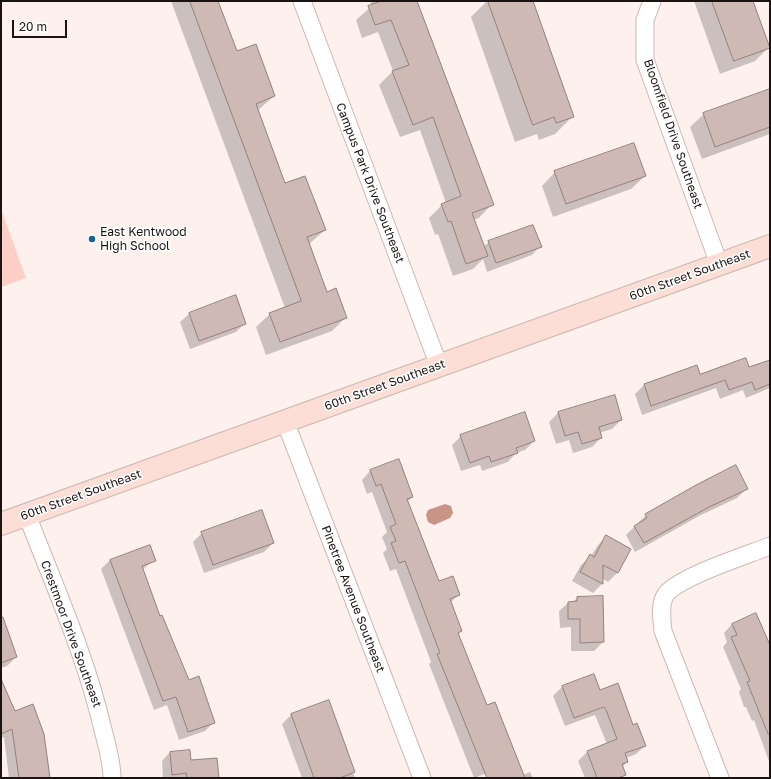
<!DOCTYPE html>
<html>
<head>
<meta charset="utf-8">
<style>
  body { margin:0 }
  #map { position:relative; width:771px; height:779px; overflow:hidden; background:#fef1ed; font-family:"Golos Text",sans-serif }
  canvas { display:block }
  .frame { position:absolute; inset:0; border:2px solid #1a1311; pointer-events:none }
  .scale { position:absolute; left:12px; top:20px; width:55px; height:18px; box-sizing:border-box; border:2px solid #1a1311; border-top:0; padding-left:5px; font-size:12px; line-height:14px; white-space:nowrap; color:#1a1311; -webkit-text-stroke:3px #fff; paint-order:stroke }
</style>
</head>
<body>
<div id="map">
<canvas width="771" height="779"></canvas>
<div class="frame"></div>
<div class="scale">20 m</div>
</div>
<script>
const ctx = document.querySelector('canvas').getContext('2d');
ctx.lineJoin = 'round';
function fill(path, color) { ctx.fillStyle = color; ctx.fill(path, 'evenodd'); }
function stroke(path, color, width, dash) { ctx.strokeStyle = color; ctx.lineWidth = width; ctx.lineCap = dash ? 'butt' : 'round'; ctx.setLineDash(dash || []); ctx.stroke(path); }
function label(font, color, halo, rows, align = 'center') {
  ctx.font = font + ' "Golos Text",sans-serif'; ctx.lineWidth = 3; ctx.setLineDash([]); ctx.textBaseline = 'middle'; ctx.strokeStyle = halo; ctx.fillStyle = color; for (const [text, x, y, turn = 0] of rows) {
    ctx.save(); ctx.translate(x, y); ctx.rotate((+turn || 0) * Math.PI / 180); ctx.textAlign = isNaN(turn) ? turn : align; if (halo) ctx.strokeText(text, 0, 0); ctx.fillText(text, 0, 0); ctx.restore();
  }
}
fill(new Path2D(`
  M1,209l25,69 -25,9z`), '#fbcfc5');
fill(new Path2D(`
  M445,504l6,2 2,7 -3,5 -16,7 -6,-3 -2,-7 2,-5z`), '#c99488');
fill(new Path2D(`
  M171,1h46l19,51 38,44 -17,15 27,73 41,46 -17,15 18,48 20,24 -14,14 -66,24 -10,-28 14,-13 15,-6z
  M370,1h47l75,203 -13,14 -6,2 10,27 6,-5 51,4 -8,9 -45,17 -4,-13 -10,10 -20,7 -15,-42 -3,1 -6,-17 13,-13 4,-2 -26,-73 -20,7 -21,-52 14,-14 -15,-39 -16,6 -6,-18 16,-14z
  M487,1h45l41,115 -18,18 -16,6 -2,-6 -22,8 -44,-125z
  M694,1h57l17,47 -13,13 -35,13z
  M770,90v44l-68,25 -12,-32 14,-13z
  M555,172l90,4 -14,13 -78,28 -11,-31z
  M189,314l56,9 -9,9 -46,17 -10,-27z
  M770,361v27l-24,10 -3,-8 -23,9 -4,-11 -74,27 -7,-21 9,-9 53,-19 3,9 48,-6z
  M558,413l63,7 -9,9 -13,4 2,5 -9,9 -19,6 -4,-13 -13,4 -7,-22z
  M461,436l73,5 -9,9 -9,3 -8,9 -26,9 -2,-6 -19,6 -9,-26z
  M370,471l42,26 -5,5 32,81 20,11 -9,9 11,28 -3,3 28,72 37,69 7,-3 3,6h-38l-3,-7 -18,7 -45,-114 2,-2 -35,-93 -6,2 -7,-18 4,-4 -5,-12 5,-5 -15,-40 -5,2 -5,-14z
  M746,489l-9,9 -38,18 -64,36 -9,-17 20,-20z
  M202,533l71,10 -9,9 -60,21 -11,-31z
  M607,536l23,14 -13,23 -9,9 -6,-4v6l-9,9 -21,-12 9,-16 10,-9 7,-11z
  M110,560h44l-12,10 18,47 28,64 26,41 -9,9 -26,9 -12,-35 -13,5 -53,-141z
  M577,598l26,44 -9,9h-23v-24l-11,1 -1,-17 9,-8 5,-1z
  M1,617l15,40 -9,9 -6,2z
  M732,624l38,24v116l-16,-44 -2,1 -6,-14h-2l-5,-15 2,-3 -18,-42 4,-5 -3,-9z
  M1,683h2l11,30 35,65h-40l-5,-41 -3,1z
  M562,687l37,4 34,35 12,20 -9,8 -10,4 1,4 -5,5 3,8 -4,3h-36l-7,-17 9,-9 20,-8 -12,-29 -30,11 -12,-30z
  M328,701l25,72 2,5h-53l-20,-54 9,-9z
  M170,752l20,9 28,17h-55l-1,-17z`), '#0003');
const building = new Path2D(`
  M190,1h28l19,50 19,-7 19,52 -19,8 29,79 20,-7 21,54 -19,7 20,55 9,-4 11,30 -67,24 -11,-29 32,-12z
  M382,1h35l77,204 -22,8 16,43 -22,8 -15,-43 -3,1 -7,-18 20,-8 -28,-79 -20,8 -21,-54 17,-6 -18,-45 -16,5 -7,-19z
  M488,1h45l41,116 -18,6 -2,-6 -21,8z
  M712,1h41l17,47 -36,13z
  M770,89v38l-55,20 -12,-34z
  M634,143l12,33 -80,28 -12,-33z
  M533,225l9,22 -46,16 -8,-22z
  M236,295l10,29 -47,17 -10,-28z
  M746,358l3,9 21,-7v24l-15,6 -3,-8 -23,8 -4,-10 -74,26 -7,-22 53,-19 3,9z
  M615,395l7,25 -23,7 3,11 -20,6 -4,-12 -13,4 -7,-24z
  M525,412l10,29 -19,7 2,5 -27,9 -2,-6 -19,7 -10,-28z
  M399,459l14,38 -6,2 32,82 14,-5 7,19 -10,4 12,32 -4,2 29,72 8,-3 30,76h-38l-50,-124 3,-1 -35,-92 -6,2 -8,-20 5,-2 -6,-14 6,-3 -15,-40 -5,2 -6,-16z
  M736,465l12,24 -39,18 -65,36 -10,-17 13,-8 -2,-4 53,-30z
  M262,510l12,33 -61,22 -12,-33z
  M606,535l25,14 -13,24 -15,-8v19l-23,-12 10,-18 4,3z
  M150,545l6,16 -14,5 18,50 2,-1 27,65 10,-4 16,47 -27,9 -12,-35 -13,4 -53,-141z
  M603,596l1,46 -24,1v-24h-12v-17l9,-1v-4z
  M756,613l14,32v89h-2l-21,-52 3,-1 -19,-44 6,-2 -5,-11z
  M1,617h2l14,40 -16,6z
  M594,674l6,16 18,-7 15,42 4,-2 9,23 -21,7 3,9 -6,2 4,11 -8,3h-21l-10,-27 30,-12 -11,-29 -2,-3 -30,11 -12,-32z
  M1,679l14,32 18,-7 11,30 6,44h-31l-7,-49 -11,5z
  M329,700l26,72 -15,6h-26l-23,-64z
  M190,750l1,10 26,-2 2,20h-32l-1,-5 -14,2 -2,-23z`);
fill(building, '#ceb9b4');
stroke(building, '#94807c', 1);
const street = new Path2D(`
  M302,1l137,365
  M652,1l-7,19v40l74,204
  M285,421l137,357
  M27,515c27,70 59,141 76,215 4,16 9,32 9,48
  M720,778l-57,-147c-1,-11 -4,-27 3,-37 15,-18 79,-38 104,-48`);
const secondary = new Path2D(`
  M1,524l769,-278`);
stroke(street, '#cdb8b3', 19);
stroke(secondary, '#cdb8b3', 24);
stroke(street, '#fff', 17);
stroke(secondary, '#fcded7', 22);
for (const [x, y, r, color] of [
  [92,239,4,"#146395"]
]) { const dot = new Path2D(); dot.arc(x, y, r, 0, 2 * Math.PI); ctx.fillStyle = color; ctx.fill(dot); stroke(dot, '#fff', 1.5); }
label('12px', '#1a1311', '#fff', [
  ["Bloomfield Drive Southeast",673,134,71],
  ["Campus Park Drive Southeast",370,183,69],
  ["60th Street Southeast",690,275,-20],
  ["60th Street Southeast",385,385,-20],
  ["60th Street Southeast",81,495,-20],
  ["Pinetree Avenue Southeast",353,599,69],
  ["Crestmoor Drive Southeast",71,634,70]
]);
label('12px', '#1a1311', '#fff', [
  ["East Kentwood",100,232],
  ["High School",100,246]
], 'left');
</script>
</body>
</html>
